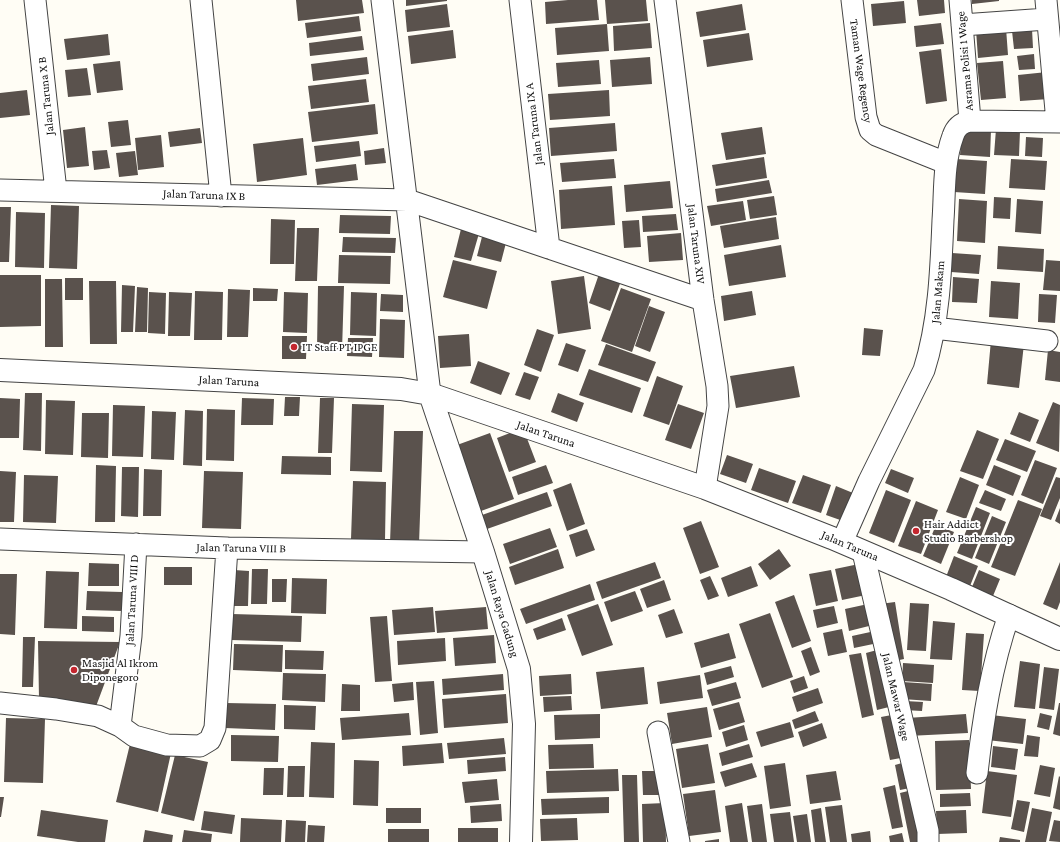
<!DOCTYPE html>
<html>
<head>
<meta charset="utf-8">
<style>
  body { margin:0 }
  canvas { display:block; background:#fffdf5 }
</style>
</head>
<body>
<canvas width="1060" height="842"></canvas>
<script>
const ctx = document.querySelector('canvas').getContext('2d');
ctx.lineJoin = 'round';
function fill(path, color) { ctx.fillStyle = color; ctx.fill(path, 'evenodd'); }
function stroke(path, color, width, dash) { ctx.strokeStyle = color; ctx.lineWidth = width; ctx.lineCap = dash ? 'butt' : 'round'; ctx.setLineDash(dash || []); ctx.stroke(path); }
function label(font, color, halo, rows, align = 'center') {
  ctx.font = font + ' "Crimson Pro",serif'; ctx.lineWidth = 4; ctx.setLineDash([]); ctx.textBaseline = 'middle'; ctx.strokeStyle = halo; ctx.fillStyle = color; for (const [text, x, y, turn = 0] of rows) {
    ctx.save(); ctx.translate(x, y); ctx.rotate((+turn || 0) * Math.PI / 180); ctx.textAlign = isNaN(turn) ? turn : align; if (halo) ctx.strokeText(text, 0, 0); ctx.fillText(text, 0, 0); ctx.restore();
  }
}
fill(new Path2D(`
  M296,0h66l2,13 -66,8z
  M406,0h41v1l-41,5z
  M568,0h29l2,20 -53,4 -1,-22z
  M605,0h41l2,21 -41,3z
  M917,0h27l1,13 -26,3z
  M972,0h27v1l-27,3z
  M904,1l2,22 -33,3 -2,-22z
  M447,4l3,23 -43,5 -2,-22z
  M742,4l4,26 -46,7 -4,-25z
  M359,16l2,15 -54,7 -2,-15z
  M650,23l2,25 -38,3 -1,-25z
  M941,23l3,21 -28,3 -2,-21z
  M607,24l2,27 -52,4 -2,-27z
  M1006,28l2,27 -30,3 -2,-28z
  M1032,29l1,19 -19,1 -2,-18z
  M453,30l3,28 -45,6 -3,-28z
  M749,33l4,27 -46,7 -4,-27z
  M108,34l2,21 -43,5 -3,-21z
  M362,36l2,14 -54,6 -1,-13z
  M941,49l6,52 -21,3 -7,-52z
  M1034,54l1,15 -16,1 -2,-14z
  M367,57l2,17 -56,7 -2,-17z
  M650,57l2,27 -40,3 -2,-27z
  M599,60l2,24 -43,3 -2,-24z
  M120,61l3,29 -26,3 -4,-29z
  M1003,61l3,37 -25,2 -4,-37z
  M87,68l4,27 -23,2 -3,-27z
  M1047,72l2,27 -29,2 -2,-26z
  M366,79l3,23 -58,7 -3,-23z
  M27,90l3,25 -30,3v-25z
  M609,90l1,26 -60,4 -2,-26z
  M375,104l3,30 -66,8 -4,-30z
  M128,120l3,25 -20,2 -3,-25z
  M615,123l2,28 -66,5 -2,-28z
  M85,127l4,39 -22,2 -4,-38z
  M762,127l4,27 -40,6 -5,-27z
  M200,128l2,15 -32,4 -2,-15z
  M962,128l29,2 -1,27 -30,-2z
  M996,129l24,2 -1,25 -25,-1z
  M161,135l3,32 -26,3 -3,-32z
  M1026,137l17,1 -1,19 -17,-1z
  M303,138l4,37 -50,7 -4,-38z
  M359,141l2,15 -45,6 -2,-16z
  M384,148l2,15 -21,2 -1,-14z
  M107,150l3,18 -16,2 -2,-19z
  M135,151l3,24 -19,2 -3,-24z
  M764,157l3,21 -51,8 -4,-21z
  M614,159l2,19 -54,4 -2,-19z
  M956,159l31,2 -2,33 -31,-2z
  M1011,159l36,2 -2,29 -36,-2z
  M356,164l2,16 -41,5 -2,-16z
  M769,180l3,13 -55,9 -2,-13z
  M670,181l3,27 -47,4 -2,-27z
  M612,186l3,39 -54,4 -2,-39z
  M774,196l3,19 -27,4 -3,-19z
  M994,197l17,1 -1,21 -17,-1z
  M959,199l28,2 -2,42 -28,-2z
  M1017,199l26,2 -2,33 -26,-2z
  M743,201l3,19 -35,6 -4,-20z
  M51,205l28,1 -2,63 -28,-1z
  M0,207h11l-2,55h-9z
  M16,212l29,1 -1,55 -29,-1z
  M676,214l2,16 -35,2 -1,-16z
  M340,215l51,1 -1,18 -51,-1z
  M776,217l3,22 -55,9 -4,-22z
  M271,219l24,1 -1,44h-24z
  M639,220l2,27 -17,1 -2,-27z
  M462,225l18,5 -9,31 -17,-4z
  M297,228h22l-2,53h-22z
  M483,233l24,6 -6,23 -24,-6z
  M681,233l2,27 -34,2 -2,-26z
  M343,237l53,1 -1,15 -53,-1z
  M781,245l5,32 -57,9 -5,-31z
  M998,246l46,3 -1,23 -46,-3z
  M952,253l29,2 -2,19 -28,-2z
  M339,255l52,1 -1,28 -52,-1z
  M453,260l44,11 -10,38 -44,-12z
  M1046,260l14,1v30l-17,-1z
  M599,274l22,7 -11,30 -21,-8z
  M0,275h41v51l-41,1z
  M584,276l7,53 -33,5 -7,-53z
  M953,277l26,2 -2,24 -25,-1z
  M65,278h18v22h-18z
  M45,279h17l1,68h-18z
  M89,281h27l1,63h-27z
  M991,281l29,2 -2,36 -29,-2z
  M122,285l13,1 -2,46h-12z
  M318,286h26l-2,65 -25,-1z
  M137,287l11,1 -1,44h-12z
  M253,288l25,1 -1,12h-24z
  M621,288l30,11 -19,53 -31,-11z
  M228,289l22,1 -2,47h-21z
  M195,291l28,1 -1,48h-28z
  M752,291l4,24 -32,6 -3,-25z
  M149,292l17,1 -1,41 -17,-1z
  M169,292l23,1 -2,43h-22z
  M284,292l24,1 -1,40 -24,-1z
  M351,292l26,1 -1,43 -26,-1z
  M381,294l22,1v17l-23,-1z
  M1039,294l18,1 -2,28 -17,-1z
  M649,306l16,6 -15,40 -15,-6z
  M380,319l25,1 -1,38 -25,-1z
  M864,328l19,2 -3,26 -18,-1z
  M537,329l17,6 -13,37 -17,-7z
  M469,334l2,32 -31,2 -2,-32z
  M282,336h25l-1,23h-24z
  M348,338h25l-1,19 -25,-1z
  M991,340l33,4 -5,44 -32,-4z
  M566,343l20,7 -8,22 -20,-7z
  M606,344l50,18 -8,20 -50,-17z
  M1048,350l12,2v30l-15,-2z
  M478,361l32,12 -9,22 -31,-12z
  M794,366l6,31 -64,11 -6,-32z
  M589,369l52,19 -9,25 -53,-18z
  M524,372l15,5 -9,23 -15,-5z
  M657,376l26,10 -14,39 -26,-9z
  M25,393h17l-1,58 -18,-1z
  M558,393l26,10 -7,19 -26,-10z
  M285,397h15l-1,19h-15z
  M0,398l20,1 -1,39h-19z
  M242,398l32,1 -1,26h-32z
  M320,398h14l-2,55h-14z
  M46,400l29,1 -2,54 -28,-1z
  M1053,402l7,3 -1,47 -23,-9z
  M352,404l32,1 -2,67 -32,-1z
  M678,404l26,9 -13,36 -26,-9z
  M113,405l32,1 -2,51 -31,-1z
  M207,409l28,1 -1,51 -28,-1z
  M185,410l18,1 -1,55 -19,-1z
  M152,411l24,1 -2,48 -23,-1z
  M1019,412l20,8 -9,22 -20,-8z
  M82,413h27l-1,45 -27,-1z
  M523,428l13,34 -27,10 -12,-34z
  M977,430l22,9 -16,40 -23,-8z
  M394,431h29l-4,113 -29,-1z
  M490,433l24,66 -33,12 -24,-66z
  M1005,439l31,12 -9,21 -31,-12z
  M727,455l26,9 -7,19 -26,-9z
  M282,456l49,1v18l-50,-1z
  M1035,460l22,8 -14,36 -22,-9z
  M96,465l20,1 -1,56h-20z
  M546,465l7,18 -35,12 -6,-18z
  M994,465l27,11 -8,20 -27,-11z
  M122,467h17l-1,50 -17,-1z
  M759,468l37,13 -8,22 -37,-13z
  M144,469l18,1 -1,46h-18z
  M891,469l23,9 -6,15 -23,-10z
  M0,471l16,1 -2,50h-14z
  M204,471l39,1 -2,57 -39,-1z
  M24,475l34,1 -2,47 -33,-1z
  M803,475l28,10 -10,28 -29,-10z
  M960,477l19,8 -13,34 -20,-7z
  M1056,477l4,1v20l-9,22 -11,-4z
  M353,481l33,1 -1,58 -34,-1z
  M571,483l14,41 -18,7 -14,-41z
  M836,486l17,7 -10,28 -17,-6z
  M886,490l25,10 -17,43 -25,-10z
  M985,490l21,9 -5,12 -22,-8z
  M547,492l5,14 -65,23 -5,-14z
  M1018,500l24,9 -27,67 -24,-9z
  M916,501l22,9 -17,44 -23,-8z
  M976,507l14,6 -18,46 -15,-6z
  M1060,508v16l-5,-3z
  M992,516l14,6 -17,42 -14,-6z
  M701,521l18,46 -19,7 -17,-46z
  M936,525l18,7 -13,32 -18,-8z
  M550,528l7,19 -47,17 -7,-20z
  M587,529l8,21 -19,7 -7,-22z
  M558,549l6,19 -49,17 -6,-18z
  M779,549l12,17 -21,14 -12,-16z
  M954,556l24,10 -8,20 -24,-9z
  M655,562l6,16 -59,21 -6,-17z
  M1060,562v40l-3,8 -14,-6z
  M89,563l30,1v22h-31z
  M859,564l7,31 -24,5 -7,-31z
  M751,566l7,20 -30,11 -7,-19z
  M164,567h28v18h-28z
  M252,569h16l-1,35h-16z
  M234,570l15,1 -1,35h-15z
  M831,570l7,31 -22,5 -7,-32z
  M979,570l21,9 -7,17 -21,-9z
  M46,571l33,1 -2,57 -33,-1z
  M0,574h17l-2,61 -15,-1z
  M710,576l9,20 -11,4 -8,-20z
  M292,578l35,1 -1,35 -35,-1z
  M272,579h15l-1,23h-14z
  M664,580l7,20 -24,8 -7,-19z
  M590,584l5,16 -69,24 -6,-15z
  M87,591l35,1v19l-36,-1z
  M635,591l8,20 -32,11 -7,-20z
  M794,595l17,46 -19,7 -17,-46z
  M895,602l9,57 -14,3 -10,-58z
  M910,603l19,1 -3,47 -19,-1z
  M598,604l15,41 -31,11 -15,-41z
  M868,604l5,21 -24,6 -4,-22z
  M834,606l4,17 -21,5 -4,-18z
  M433,607l2,25 -41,3 -2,-25z
  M486,607l2,22 -51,4 -2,-22z
  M674,609l9,24 -17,5 -8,-23z
  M770,613l23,64 -31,11 -23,-64z
  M232,614l70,2 -1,26 -70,-2z
  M82,616l32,1v15l-32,-1z
  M387,616l5,65 -17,1 -5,-65z
  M562,618l4,12 -29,10 -4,-11z
  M933,621l22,2 -3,37 -22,-1z
  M842,629l5,23 -19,4 -5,-23z
  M875,631l3,12 -24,5 -2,-12z
  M729,633l7,25 -35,10 -7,-25z
  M966,633l18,1 -4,57 -18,-1z
  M494,635l2,28 -41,3 -2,-28z
  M23,637h12l-2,50h-11z
  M445,638l1,23 -48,4 -1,-24z
  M38,641l82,1 -25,67 -56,-10z
  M234,644l49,1 -1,27 -49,-2z
  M811,647l9,25 -10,4 -9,-25z
  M285,650l39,1 -1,19 -38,-1z
  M877,650l12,57 -12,3 -11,-57z
  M861,653l13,62 -12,3 -13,-63z
  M1020,661l20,3 -5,45 -21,-2z
  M903,663l31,2 -1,18 -31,-2z
  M731,666l3,11 -27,8 -3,-12z
  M644,667l4,37 -47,5 -5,-37z
  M1044,667l15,2 -5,41 -15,-2z
  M283,673l43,1 -1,28 -43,-2z
  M503,674l1,16 -61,5 -1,-16z
  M571,674l1,20 -32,2 -1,-20z
  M700,675l3,23 -43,6 -3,-22z
  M804,676l4,12 -14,5 -4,-12z
  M434,681l4,52 -18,2 -4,-53z
  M413,682l1,18 -20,2 -2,-18z
  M736,682l5,16 -29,8 -5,-16z
  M903,682l29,2 -1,17 -29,-2z
  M342,684l18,1v26h-19z
  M818,688l5,15 -26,9 -5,-15z
  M506,694l2,29 -64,5 -2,-29z
  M571,696l1,14 -28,2 -1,-15z
  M905,701l18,1 -1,9 -18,-1z
  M739,702l6,20 -26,8 -6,-21z
  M226,703l50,1 -1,26 -50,-2z
  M1059,703h1v33l-7,-2z
  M284,705l32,1 -1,24 -31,-1z
  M707,707l5,30 -40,7 -5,-31z
  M815,711l4,10 -24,8 -3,-9z
  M409,713l2,22 -69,5 -2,-22z
  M1040,713l12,3 -3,14 -12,-3z
  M600,714v24l-45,2 -1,-25z
  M897,714l9,43 -16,3 -9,-43z
  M966,714l2,19 -60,3 -1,-18z
  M991,715l35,4 -3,25 -36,-4z
  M6,718l39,1 -2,64 -39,-1z
  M790,722l4,15 -33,10 -5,-15z
  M822,723l5,15 -24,9 -5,-15z
  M744,725l4,15 -22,7 -4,-15z
  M231,735l48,1 -1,26 -47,-1z
  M1027,735l13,2 -2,20 -14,-1z
  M504,738l2,16 -57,5 -2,-16z
  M969,740l2,49 -35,1 -1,-49z
  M311,742l24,1 -1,55 -25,-1z
  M442,743l2,20 -41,3 -1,-20z
  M130,744l41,9 -13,59 -42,-10z
  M593,744l1,24 -45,1 -1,-24z
  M708,744l7,39 -33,5 -6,-39z
  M749,744l4,13 -31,9 -3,-13z
  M993,746l25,3 -3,21 -24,-3z
  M175,755l33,7 -14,59 -33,-8z
  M505,757l1,14 -38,3 -1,-14z
  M354,760l25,1 -1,45 -25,-1z
  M909,761l6,26 -15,3 -5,-25z
  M752,763l5,14 -32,10 -5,-15z
  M785,763l6,43 -21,3 -6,-43z
  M1040,765l15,3 -5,29 -16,-3z
  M288,766h17l-1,31h-17z
  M264,768h20l-1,27h-20z
  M618,769l1,22 -72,2 -1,-22z
  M642,771h18l1,24h-18z
  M836,771l5,29 -31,4 -4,-29z
  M987,771l30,4 -6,42 -29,-4z
  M622,775h15l2,67h-15z
  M1059,776l1,1v33l-7,-2z
  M497,779l2,21 -34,3 -3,-21z
  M895,785l8,42 -11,2 -9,-41z
  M715,790l6,42 -32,4 -6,-42z
  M912,790l11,52h-13l-10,-49z
  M970,793l1,13 -31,1v-13z
  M0,797h4l-3,20h-1z
  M609,797v16l-67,2 -1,-16z
  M1017,800l13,2 -6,30 -13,-3z
  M665,803l1,39h-23l-1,-38z
  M742,803l6,39h-18l-5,-36z
  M501,804l1,17 -31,2 -1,-17z
  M762,804l5,38h-15l-5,-36z
  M842,805l5,37h-17l-5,-35z
  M386,808h35v15h-35z
  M821,808l5,34h-11l-4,-32z
  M1032,808l20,4 -6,30h-21z
  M41,810l67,10 -3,22h-27l-41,-6z
  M966,810l1,23 -30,1 -1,-23z
  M204,811l31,4 -3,19 -31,-4z
  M790,812l4,30h-20l-4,-28z
  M807,814l4,28h-14l-4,-26z
  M241,818l41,2 -1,22h-41z
  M577,818l1,22 -37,1 -1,-22z
  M286,820l20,1 -1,21h-20z
  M1054,820l6,1v21l-11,-1z
  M308,825l17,1 -1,16h-17z
  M458,828h40v14h-40z
  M388,829h41v13h-41z
  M145,830l28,5 -1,7h-29z
  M184,830l28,4 -1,8h-29z
  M870,831l1,11h-19l-1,-8z
  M902,833l2,9h-14l-1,-6z
  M1000,837l20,3v2h-21z
  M719,839v3h-14v-1z`), '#5a524d');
const minor = new Path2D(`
  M35,0l21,191
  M201,0l20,196
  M382,0l48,394
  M520,0l29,248
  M665,0l38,300 14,86 1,20 -13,82
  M852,0l14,117 4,13 6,5 70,28
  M960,0l10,121
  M1046,0l11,122
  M962,25l85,-6
  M0,190l407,10 296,100
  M934,328l113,13
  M0,539l227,9 256,4
  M842,542l27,-61 55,-111c15,-47 17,-100 19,-150 2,-27 0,-57 10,-84 3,-9 8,-13 17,-15l90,1
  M863,552l65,279v11
  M0,703l56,6 42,7 22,10 14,10 33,9 33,1 10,-6 5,-12 12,-180
  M120,726l11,-90 5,-92
  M658,732l21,110
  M977,773c6,-53 14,-106 32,-158`);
const tertiary = new Path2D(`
  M0,370l364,17 37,2 29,5 275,94 127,50 119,51 109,50
  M430,394l53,158 36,117 5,55 -3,118`);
stroke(minor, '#444', 23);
stroke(tertiary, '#444', 24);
stroke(minor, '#fff', 21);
stroke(tertiary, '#fff', 22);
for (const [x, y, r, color] of [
  [294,347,4,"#c4262e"],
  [916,531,4,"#c4262e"],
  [74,670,4,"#c4262e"]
]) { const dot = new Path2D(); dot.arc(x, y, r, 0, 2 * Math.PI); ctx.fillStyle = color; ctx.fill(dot); stroke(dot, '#fff', 1.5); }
label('12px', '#111', '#fff', [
  ["Asrama Polisi 1 Wage",965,61,-95],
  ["Taman Wage Regency",861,71,82],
  ["Jalan Taruna X B",46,96,-96],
  ["Jalan Taruna IX A",534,124,-97],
  ["Jalan Taruna IX B",204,195,2],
  ["Jalan Taruna XIV",696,244,83],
  ["Jalan Makam",938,292,-85],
  ["Jalan Taruna",229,381,3],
  ["Jalan Taruna",546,434,19],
  ["Jalan Taruna",850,546,23],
  ["Jalan Taruna VIII B",241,548,1],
  ["Jalan Taruna VIII D",132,600,-87],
  ["Jalan Raya Gadung",502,614,73],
  ["Jalan Mawar Wage",896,697,77]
]);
label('12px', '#111', '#fff', [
  ["IT Staff PT IPGE",302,347],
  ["Hair Addict",924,524],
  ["Studio Barbershop",924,538],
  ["Masjid Al Ikrom",82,663],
  ["Diponegoro",82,677]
], 'left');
</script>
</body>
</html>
